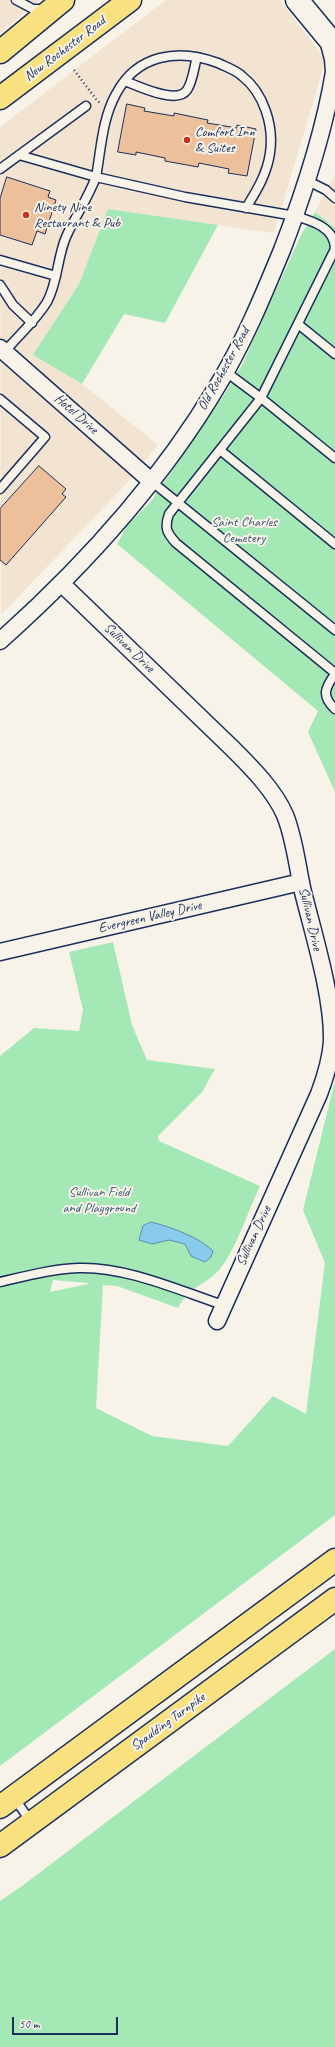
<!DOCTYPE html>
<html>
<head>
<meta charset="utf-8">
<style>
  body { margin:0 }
  #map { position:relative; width:335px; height:2047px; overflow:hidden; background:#f7f3e8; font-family:Caveat,sans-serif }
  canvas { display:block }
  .scale { position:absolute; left:12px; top:2017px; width:106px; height:18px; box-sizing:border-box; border:2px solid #1b2f5e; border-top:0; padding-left:5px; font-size:12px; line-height:14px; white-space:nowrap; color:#1b2f5e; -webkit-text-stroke:3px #f7f3e8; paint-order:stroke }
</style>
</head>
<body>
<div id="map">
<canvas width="335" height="2047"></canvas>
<div class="scale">50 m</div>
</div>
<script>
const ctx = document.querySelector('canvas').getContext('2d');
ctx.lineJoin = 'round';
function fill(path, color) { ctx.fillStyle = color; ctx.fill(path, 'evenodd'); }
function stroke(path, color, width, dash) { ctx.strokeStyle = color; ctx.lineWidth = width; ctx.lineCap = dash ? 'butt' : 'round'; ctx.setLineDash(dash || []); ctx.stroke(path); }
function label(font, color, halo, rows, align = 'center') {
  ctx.font = font + ' Caveat,sans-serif'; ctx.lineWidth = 4; ctx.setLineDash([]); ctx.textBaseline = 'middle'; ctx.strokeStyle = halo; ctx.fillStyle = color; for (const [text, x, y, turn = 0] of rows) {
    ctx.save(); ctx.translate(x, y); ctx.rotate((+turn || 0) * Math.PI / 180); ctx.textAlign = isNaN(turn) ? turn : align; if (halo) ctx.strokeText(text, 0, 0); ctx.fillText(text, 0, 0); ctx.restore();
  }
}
fill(new Path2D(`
  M0,0h40l-40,33z
  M166,0h114l44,58 -1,11 -49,164 -166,-23 -29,74 -45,71 48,29 76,61 -33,40 -124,130 -1,-488z
  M335,175v53l-20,-16z`), '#f3e4d1');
fill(new Path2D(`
  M108,209l110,16 -53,98 -41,-9 -42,70 -49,-29 46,-71z
  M315,212l20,16v564l-27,-60 10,-21 -201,-167 10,-18 25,-26 74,-108 17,-29 59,-130z
  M113,942l19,83 15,35 68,9 -13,23 -44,44 1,5 101,45c-11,23 -25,65 -40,83 -15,17 -30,16 -42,39l-61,-22 -14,-1 -7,123 56,28 76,10 45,-50 33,18 19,-151 -22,-53 32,-129v434l-335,251v-710l34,-28 45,3 4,-21 -14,-58zM53,1280l35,3v1l-38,8z
  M335,1649v398h-335v-146l22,-15z`), '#a4e9b5');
const water = new Path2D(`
  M151,1222c20,5 48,15 62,29l-2,6 -6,5 -14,-6 -6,-12 -16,-4 -17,4 -13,-4 4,-14z`);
fill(water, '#89cbea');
stroke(water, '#5d8db2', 1);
const building = new Path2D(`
  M127,104l18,4 -1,3 30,5v-3l34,7 -1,3 30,5v-3l19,4 -9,47 -19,-3 1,-4 -30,-6 -1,4 -33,-6v-3l-29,-6v3l-18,-3z
  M7,177l43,14 -2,6 8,3 -11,34 -8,-3 -5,14 -32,-10v-36z
  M39,466l27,23 -4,5 4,3 -60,68 -6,-5v-51z`);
fill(building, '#ebc09b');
stroke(building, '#1b2f5e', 1);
const service = new Path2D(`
  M16,0l17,9h12
  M125,81c13,5 52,24 62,9 6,-9 7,-23 10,-33
  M19,155l77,22c5,-27 6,-58 20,-83 21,-40 63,-46 102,-31 8,4 18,7 24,13 22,17 32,50 28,77 -3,21 -13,37 -24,55
  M0,169l86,-63
  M308,181l18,9 9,8
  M0,260l56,16
  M0,285l13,20 19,18
  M298,324l37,30
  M3,354c14,-18 32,-32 44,-52 11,-20 10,-44 19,-65 9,-20 22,-39 30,-60l89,20 110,19c18,5 40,12 40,33l-74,149 -92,116c-5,14 -2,19 7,29l159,130
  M226,372l35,26 74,60
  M0,399l45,38 -45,52
  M220,450l115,94
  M151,481l184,149
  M335,674c-10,14 -14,22 0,35
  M0,1282c26,-6 52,-13 78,-14 47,-2 100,22 145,37
  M15,1799l16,23`);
const minor = new Path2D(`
  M0,348l151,133
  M62,584l171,165c19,19 41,41 52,66 10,25 12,51 18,77 11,44 30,105 29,149 -1,18 -7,37 -13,53l-102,227
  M0,641c83,-74 161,-160 218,-256 26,-43 45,-89 64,-135 22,-57 42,-117 52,-178l-1,-13 -6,-23
  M0,952l301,-70`);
const secondary = new Path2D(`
  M297,0l38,46`);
const primary = new Path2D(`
  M0,52l63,-52
  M0,98l130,-98`);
const motorway = new Path2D(`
  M0,1807l335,-247
  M0,1846l335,-247`);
stroke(service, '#1b2f5e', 11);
stroke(minor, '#1b2f5e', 19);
stroke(secondary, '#1b2f5e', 25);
stroke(primary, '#1b2f5e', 25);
stroke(motorway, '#1b2f5e', 25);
stroke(new Path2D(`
  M74,70l22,29 5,5`), '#1b2f5e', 2.5, [1, 3]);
stroke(service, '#f7f3e8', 8);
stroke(minor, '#f7f3e8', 16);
stroke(secondary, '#f7f3e8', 22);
stroke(primary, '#fae180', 22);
stroke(motorway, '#fae180', 22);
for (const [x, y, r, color] of [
  [187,140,4,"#c8321e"],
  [26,215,4,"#c8321e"]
]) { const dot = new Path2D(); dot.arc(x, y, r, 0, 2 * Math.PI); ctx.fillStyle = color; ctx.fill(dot); stroke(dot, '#f7f3e8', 1.5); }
label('14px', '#1b2f5e', '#f7f3e8', [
  ["New Rochester Road",65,49,-37],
  ["Old Rochester Road",224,369,-61],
  ["Hotel Drive",76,414,41],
  ["Sullivan Drive",129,648,44],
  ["Evergreen Valley Drive",150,917,-13],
  ["Sullivan Drive",310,919,77],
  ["Sullivan Drive",254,1236,-65],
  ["Spaulding Turnpike",168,1722,-36]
]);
label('14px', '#1b2f5e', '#f7f3e8', [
  ["Comfort Inn",195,132],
  ["& Suites",195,148],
  ["Ninety Nine",34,207],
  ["Restaurant & Pub",34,223]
], 'left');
label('14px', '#36546f', '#f7f3e8', [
  ["Saint Charles",244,522],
  ["Cemetery",244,538],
  ["Sullivan Field",99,1192],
  ["and Playground",99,1208]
]);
</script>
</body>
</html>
